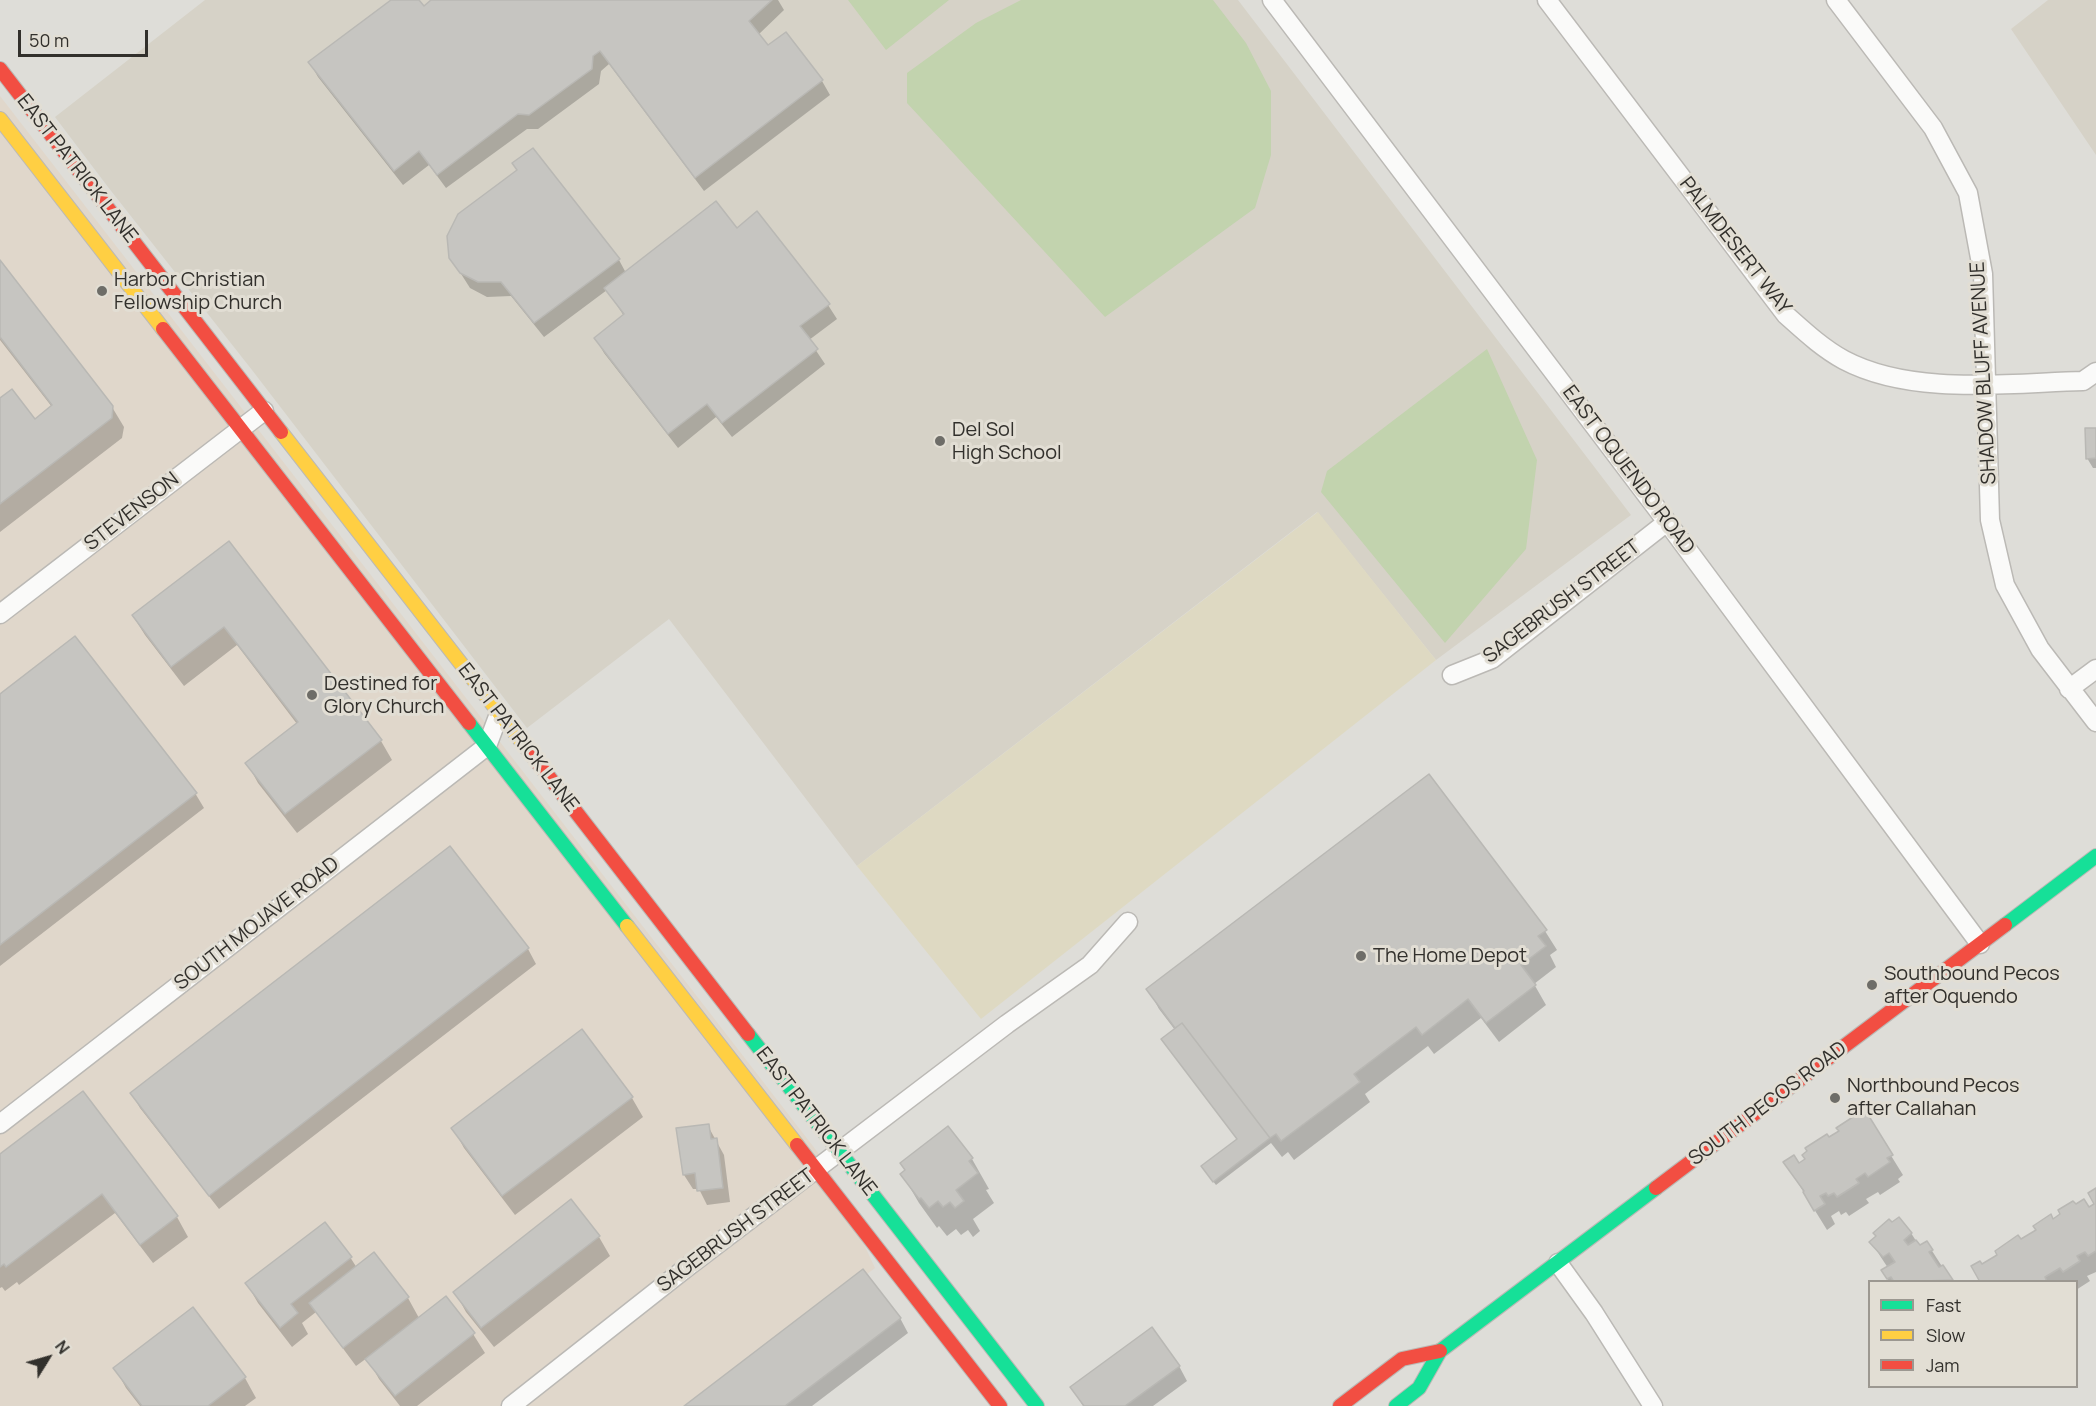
<!DOCTYPE html>
<html>
<head>
<meta charset="utf-8">
<style>
  body { margin:0 }
  #map { position:relative; width:2096px; height:1406px; overflow:hidden; background:#deddd8; font-family:Manrope,sans-serif }
  canvas { display:block }
  .legend { position:absolute; left:1868px; top:1280px; width:210px; height:108px; box-sizing:border-box; background:#e2ded4; border:2px solid #9c9891; margin:0; padding:8px 10px; list-style:none; font-size:18px; color:#32302c }
  .legend li { display:flex; align-items:center; gap:12px; height:30px }
  .legend b { width:30px; border:2px solid #9c9891 }
  .north { position:absolute; left:18px; top:1328px; width:60px; height:60px; -webkit-text-stroke:4px #e2ded4; paint-order:stroke; rotate:53deg; font-size:16px; font-weight:700; line-height:24px; text-align:center; color:#32302c }
  .north::after { content:''; display:block; margin:auto; width:21px; height:27px; background:#32302c; clip-path:polygon(50% 0,100% 100%,50% 72%,0 100%) }
  .scale { position:absolute; left:18px; top:30px; width:130px; height:27px; box-sizing:border-box; border:3px solid #32302c; border-top:0; padding-left:8px; font-size:18px; line-height:21px; white-space:nowrap; color:#32302c; -webkit-text-stroke:4px #e2ded4; paint-order:stroke }
</style>
</head>
<body>
<div id="map">
<canvas width="2096" height="1406"></canvas>
<ul class="legend">
<li><b style="height:8px;background:#16e098"></b>Fast</li>
<li><b style="height:8px;background:#ffcf43"></b>Slow</li>
<li><b style="height:8px;background:#f24e42"></b>Jam</li>
</ul>
<div class="north">N</div>
<div class="scale">50 m</div>
</div>
<script>
const ctx = document.querySelector('canvas').getContext('2d');
ctx.lineJoin = 'round';
function fill(path, color) { ctx.fillStyle = color; ctx.fill(path, 'evenodd'); }
function stroke(path, color, width, dash) { ctx.strokeStyle = color; ctx.lineWidth = width; ctx.lineCap = dash ? 'butt' : 'round'; ctx.setLineDash(dash || []); ctx.stroke(path); }
function label(font, color, halo, rows, align = 'center') {
  ctx.font = font + ' Manrope,sans-serif'; ctx.lineWidth = 6; ctx.setLineDash([]); ctx.textBaseline = 'middle'; ctx.strokeStyle = halo; ctx.fillStyle = color; for (const [text, x, y, turn = 0] of rows) {
    ctx.save(); ctx.translate(x, y); ctx.rotate((+turn || 0) * Math.PI / 180); ctx.textAlign = isNaN(turn) ? turn : align; if (halo) ctx.strokeText(text, 0, 0); ctx.fillText(text, 0, 0); ctx.restore();
  }
}
fill(new Path2D(`
  M205,0h1033l393,515 -195,145 -119,-148 -460,354 -188,-247 -142,109 -275,-358 -144,-183 -53,-70z
  M2048,0h48v155l-85,-126z`), '#d6d2c7');
fill(new Path2D(`
  M0,96l826,1067 49,105 -183,138h-692z`), '#e0d7cb');
fill(new Path2D(`
  M848,0h101l-63,50z
  M1021,0h192l33,43 25,48v64l-16,53 -150,109 -198,-214v-30l69,-50z
  M1487,349l50,111 -11,89 -81,94 -124,-151 6,-21z`), '#c2d3ae');
fill(new Path2D(`
  M1318,512l118,148 -455,359 -124,-153z`), '#ded9c2');
fill(new Path2D(`
  M393,0h24l6,8 10,-8h345l6,10 -26,25 10,12 54,34 8,14 -126,96 -95,-127 -8,7 -2,13 -61,45h-11l-81,59 -17,-23 -26,20 -85,-108 -8,-14z
  M532,150l87,110 7,13 110,-43 92,75 9,14 -28,21 16,24 -93,73 -16,-20 -38,31 -74,-95 -8,-14 28,-23 -17,-26 -63,47 -33,-41 -24,1 -17,-9 -19,-30z
  M0,263l112,144 12,20 -2,11 -122,94v-132l35,21 17,-14 -52,-67z
  M2096,430v38h-3l-6,-10z
  M229,543l152,198 11,19 -95,73 -39,-50 -11,-20 50,-39 -60,-79 -53,41 -39,-51 -12,-19z
  M0,696l195,97 9,15 -204,158z
  M450,848l78,101 8,15 -317,245 -79,-101 -8,-14z
  M1545,931l12,19 -7,5 6,12 -22,17 12,21 -47,37 -18,-24 -47,36 -6,-8 -63,48 5,8 -76,58 -6,-8 -6,5 -11,-14 -55,42 -11,-14 33,-32 -63,-109 -16,-21 -11,-20z
  M83,1093l94,124 11,20 -35,26 -38,-50 -96,72 -2,-3 -12,9 -3,-4 -2,1v-132z
  M632,1098l11,19 -128,98 -51,-67 -11,-20z
  M1866,1115l37,60 -5,4 2,3 -20,13 -2,-3 -12,7 3,4 -20,13 -3,-4 -5,3 -2,-4 -8,5 4,8 -8,6 -42,-68 13,3 31,-26z
  M708,1126l16,29 6,47 -23,3 -8,-16h-6l-9,-14z
  M948,1128l24,31 17,30 -3,1 8,13 -21,16 7,12 -7,6 -5,-7 -7,5 -5,-6 -9,7 -8,-10 -2,2 -18,-25 -17,-29z
  M2096,1190v82l-9,4 3,5 -14,9v-8h-96l2,-16 94,-60 13,3 7,-5z
  M1911,1233l9,14 7,-4 25,39h-63l-6,-11 5,-3 -17,-26z
  M599,1237l11,19 -116,91 -28,-35 -11,-20z
  M350,1257l7,11 51,30 11,20 54,16 12,19 -68,53h-17l-21,-27 -12,-21 -11,8 -40,-54 -14,11 6,11 -16,13 -34,-44 -11,-19z
  M192,1309l53,69 11,20 -11,8h-105l-14,-18 -11,-20z
  M900,1318l8,15 -96,73h-126z
  M1179,1366l8,15 -34,25h-70l-11,-18z`), '#0003');
const building = new Path2D(`
  M391,0h28l5,6 7,-6h341l-23,21 19,24 18,-13 37,48 -128,98 -95,-127 -7,5 -1,13 -63,46 -11,-1 -81,61 -18,-24 -25,20 -86,-109z
  M533,148l87,111 -86,64 -33,-41h-23l-18,-9 -11,-15 -2,-22 11,-22 59,-44 -5,-7z
  M716,201l21,27 20,-17 73,93 -30,22 18,23 -96,74 -15,-19 -39,30 -74,-96 30,-24 -20,-26z
  M0,260l113,146 -1,12 -112,86v-106l12,-9 23,30 17,-14 -52,-68z
  M2085,428h11v30l-10,1z
  M229,541l153,199 -97,74 -40,-51 53,-41 -74,-95 -53,40 -39,-52z
  M75,636l122,157 -197,152v-251z
  M1429,774l118,156 -9,6 8,10 -25,19 15,20 -50,38 -18,-24 -46,36 -6,-8 -62,47 6,8 -79,59 -5,-7 -6,4 -88,-115 -7,5 -29,-39z
  M450,846l79,102 -320,248 -79,-103z
  M1182,1023l88,115 -57,44 -12,-16 36,-27 -76,-100z
  M582,1029l51,68 -131,99 -51,-68z
  M83,1091l95,125 -38,29 -38,-51 -96,73 -2,-3 -4,3v-113z
  M1859,1113l2,4 6,-4 26,42 -6,3 3,4 -22,15 -3,-4 -9,6 3,4 -22,14 -3,-4 -6,3 -2,-3 -6,3 5,8 -11,7 -11,-19 1,-1 -21,-29 11,-7 5,8 6,-4 -3,-4 5,-4 -2,-3 22,-14 2,3 10,-6 -3,-3z
  M709,1124l2,15 6,-1 6,50 -26,3 -2,-18 -12,2 -7,-47z
  M948,1126l25,32 -4,3 9,12 -22,17 8,11 -9,7 -5,-6 -7,5 -5,-6 -9,7 -8,-10 -2,1 -19,-25 5,-4 -5,-7z
  M2096,1188v63l-8,5 -3,-4 -8,4 3,5 -17,11 -3,-4 -15,9 2,5h-67l-9,-16 9,-5 2,3 15,-9 -2,-4 23,-16 3,4 15,-9 -3,-4 18,-12 2,5 7,-5 -2,-4 15,-9 3,3 8,-5 5,8 5,-3 -6,-11z
  M571,1199l29,37 -119,92 -28,-36z
  M1899,1217l13,16 -8,7 4,5 8,-5 4,5 7,-4 6,9 -4,2 10,15 4,-2 10,15 -59,2 -3,-5 -4,2 -6,-9 14,-8 -6,-9 -6,4 -14,-15 7,-6 -3,-3 16,-14 3,3z
  M325,1222l27,35 -61,47 7,9 -18,15 -35,-45z
  M374,1252l35,45 -66,51 -34,-45z
  M863,1269l38,49 -116,88h-101z
  M446,1296l29,37 -80,63 -30,-37z
  M193,1307l53,70 -38,29h-66l-29,-38z
  M1152,1327l28,39 -55,40h-41l-14,-19z`);
fill(building, '#c6c5c1');
stroke(building, '#b9b8b4', 1.5);
const street = new Path2D(`
  M1272,0l395,522 313,422
  M1547,0l239,315c18,16 36,33 58,45 68,36 164,23 239,21l13,-9
  M1836,0l97,128 35,65 15,81 7,246 15,65 35,64 56,73
  M0,614l264,-203
  M1452,675l40,-16 175,-137
  M2069,689l27,-20
  M0,1124l487,-378 12,-32
  M1558,1263l36,50 59,93
  M511,1406l175,-138 321,-244 83,-59 38,-43`);
const fast = new Path2D(`
  M469,723l158,203
  M2005,925l91,-69
  M748,1034l289,372
  M1396,1406l23,-18 21,-37 216,-163`);
const slow = new Path2D(`
  M0,119l163,210
  M281,432l244,314
  M627,926l170,219`);
const jam = new Path2D(`
  M0,69l281,363
  M163,329l306,394
  M525,746l223,288
  M797,1145l203,261
  M1656,1188l349,-263
  M1340,1406l62,-47 38,-8`);
stroke(street, '#bbb9b5', 21);
stroke(fast, '#bbb9b5', 16);
stroke(slow, '#bbb9b5', 16);
stroke(jam, '#bbb9b5', 16);
stroke(street, '#fafaf9', 18);
stroke(fast, '#16e098', 14);
stroke(slow, '#ffcf43', 14);
stroke(jam, '#f24e42', 14);
for (const [x, y, r, color] of [
  [102,291,6,"#6e6d68"],
  [940,441,6,"#6e6d68"],
  [312,695,6,"#6e6d68"],
  [1361,956,6,"#6e6d68"],
  [1872,985,6,"#6e6d68"],
  [1835,1098,6,"#6e6d68"]
]) { const dot = new Path2D(); dot.arc(x, y, r, 0, 2 * Math.PI); ctx.fillStyle = color; ctx.fill(dot); stroke(dot, '#e2ded4', 2); }
label('20px', '#32302c', '#e2ded4', [
  ["EAST PATRICK LANE",77,169,52],
  ["PALMDESERT WAY",1735,246,52],
  ["SHADOW BLUFF AVENUE",1984,373,-93],
  ["EAST OQUENDO ROAD",1628,470,53],
  ["STEVENSON",132,512,-38],
  ["SAGEBRUSH STREET",1562,602,-37],
  ["EAST PATRICK LANE",518,738,52],
  ["SOUTH MOJAVE ROAD",257,924,-38],
  ["SOUTH PECOS ROAD",1768,1104,-37],
  ["EAST PATRICK LANE",816,1122,52],
  ["SAGEBRUSH STREET",736,1231,-37]
]);
label('20px', '#32302c', '#e2ded4', [
  ["Harbor Christian",114,280],
  ["Fellowship Church",114,303],
  ["Del Sol",952,430],
  ["High School",952,453],
  ["Destined for",324,684],
  ["Glory Church",324,707],
  ["The Home Depot",1373,956],
  ["Southbound Pecos",1884,974],
  ["after Oquendo",1884,997],
  ["Northbound Pecos",1847,1086],
  ["after Callahan",1847,1109]
], 'left');
</script>
</body>
</html>
